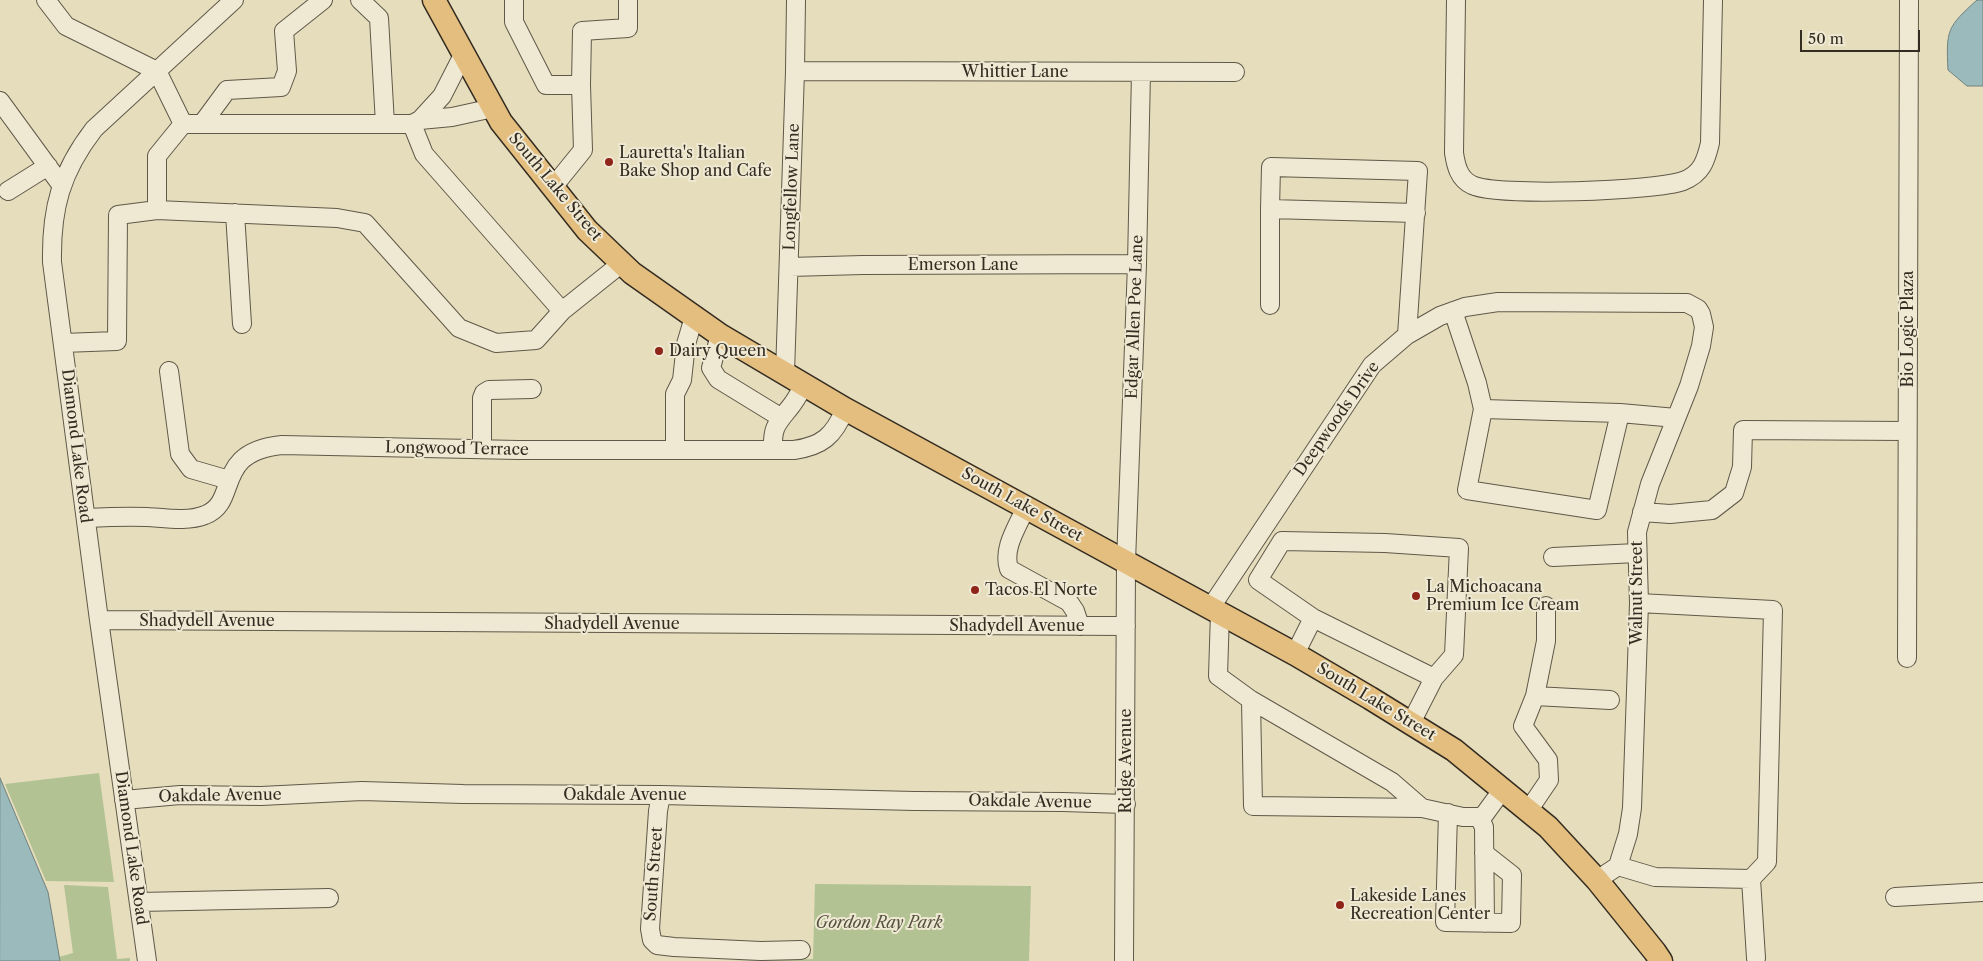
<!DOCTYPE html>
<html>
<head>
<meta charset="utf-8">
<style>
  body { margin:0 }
  #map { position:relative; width:1983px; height:961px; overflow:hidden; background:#e6ddbd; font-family:"Libre Caslon Text",serif }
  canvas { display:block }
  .scale { position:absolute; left:1800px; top:30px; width:120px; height:22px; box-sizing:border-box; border:2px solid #342c21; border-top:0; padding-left:6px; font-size:15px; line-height:18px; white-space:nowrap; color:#342c21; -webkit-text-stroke:4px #efe9d4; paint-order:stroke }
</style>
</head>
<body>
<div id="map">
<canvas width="1983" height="961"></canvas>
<div class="scale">50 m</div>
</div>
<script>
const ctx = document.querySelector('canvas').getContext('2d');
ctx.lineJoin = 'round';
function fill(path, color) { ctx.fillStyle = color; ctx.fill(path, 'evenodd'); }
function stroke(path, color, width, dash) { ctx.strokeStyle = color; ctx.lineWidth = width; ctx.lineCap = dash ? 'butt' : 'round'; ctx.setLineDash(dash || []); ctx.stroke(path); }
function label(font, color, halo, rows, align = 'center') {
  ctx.font = font + ' "Libre Caslon Text",serif'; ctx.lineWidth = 4; ctx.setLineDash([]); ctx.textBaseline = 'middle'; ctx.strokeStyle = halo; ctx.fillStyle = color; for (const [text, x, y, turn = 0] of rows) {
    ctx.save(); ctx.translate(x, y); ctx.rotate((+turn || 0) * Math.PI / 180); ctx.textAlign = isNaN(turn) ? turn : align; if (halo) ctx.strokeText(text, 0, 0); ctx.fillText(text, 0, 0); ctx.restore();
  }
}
fill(new Path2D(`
  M99,773l15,109 -68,-1 -41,-97z
  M815,884l216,2 -2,75h-302l86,-2z
  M64,885l44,2 9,72 13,-1v3h-70l-1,-4 14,-4z`), '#b2c293');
const water = new Path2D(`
  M1977,0h6v86h-16l-19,-16c-2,-40 -1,-43 29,-70z
  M0,778l48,114 12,69h-60z`);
fill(water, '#9ababb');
stroke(water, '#71817d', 1);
const minor = new Path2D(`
  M46,0l20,26 91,45 26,53 -26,32v54l-39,5 -1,126 -54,2
  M360,0l19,18 6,106
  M514,0v22l32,63h35l2,65 -30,37
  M1456,0l-2,153c2,13 5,26 18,32 24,12 184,6 211,-4 19,-7 23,-21 27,-38l3,-143
  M463,55l-21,41 -22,24 32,-3 41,-9
  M795,71l440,1
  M581,85l1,-54 46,-3v-28
  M0,101l62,85
  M183,124h229l8,-4
  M202,124l25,-34 54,-3 6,-16 -3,-40 39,-31
  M412,124l12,30 138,157 60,-48
  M8,191l40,-25
  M157,210l180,8 28,5 94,105 37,15 40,-3 26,-29
  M235,213l7,111
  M789,267l74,-2 274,-1
  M1270,305v-96
  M1453,311l24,72 6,26 -16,81 130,20 23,-97
  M720,335l-9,33 7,11 62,38
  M1407,335l11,-164 -147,-4 -1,42 146,4
  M169,371l11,83 11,15 38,11
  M785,373l10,-302 1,-71
  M1483,409l137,4 56,5
  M482,449v-51l2,-5 5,-3 43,-1
  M675,450v-56l7,-14 4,-36 8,-27
  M773,450c-1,-24 4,-26 18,-44 5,-6 9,-14 13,-21
  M1026,507c-8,19 -24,41 -17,62l60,33 6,9 5,15
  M1642,512l28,2 42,-4 22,-17 8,-26 1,-37 164,1
  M86,518c20,-1 41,-2 61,-1 18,1 41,5 58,-2 35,-13 7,-63 77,-70l236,5h276c28,-4 40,-14 51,-41
  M1553,557l84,-4
  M1211,607l161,-242 35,-30 33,-19 25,-9 33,-5 189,1 11,6 3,5 3,13 -3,19 -12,40 -39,98 -13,48 2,71 -7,205 -4,26 -10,32 -21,14
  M1220,612l-2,64 33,24
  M1313,618l-55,-38 24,-39 103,2 74,5 -5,107 -20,23
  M99,620l1027,6
  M1295,654l18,-36 121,60 -23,45
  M1907,658l2,-658
  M1535,696l11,-55v-35
  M661,795l-3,16 -8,118 2,11 5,5 17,2 87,4 40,-1
  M124,800l56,-5 81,1 101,-5 101,3 198,1 254,6 148,1 63,2
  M1422,808l-30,-26 -141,-82 2,106 169,2 41,9h16l5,-2 19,-26
  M1528,811l21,-31 -1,-20 -25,-34 12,-30 75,4
  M1448,813l-3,109 66,1 1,-48 -28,-22
  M1479,817l5,10 1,96
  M1618,866l37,11 96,2 16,-17 6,-252 -134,-7
  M1751,879l5,79
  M1895,897l88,-5
  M139,902l190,-4
  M147,961l-48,-341 -47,-358c-1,-54 9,-90 42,-133l140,-129
  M1124,961l2,-399 11,-298 4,-192`);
const major = new Path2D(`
  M434,0l67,122 86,108 45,43 88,62 125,74 450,245 75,44 84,52 94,77 49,53 58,72 6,9`);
stroke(minor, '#605848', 20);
stroke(major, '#342c21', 25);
stroke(minor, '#efe9d4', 18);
stroke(major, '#e3be7e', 22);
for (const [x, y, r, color] of [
  [609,162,5,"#8f2418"],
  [659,351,5,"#8f2418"],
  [975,590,5,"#8f2418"],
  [1416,596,5,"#8f2418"],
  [1340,905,5,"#8f2418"]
]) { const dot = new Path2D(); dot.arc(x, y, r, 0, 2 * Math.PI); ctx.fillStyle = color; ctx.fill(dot); stroke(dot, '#efe9d4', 2); }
label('16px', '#342c21', '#efe9d4', [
  ["Whittier Lane",1015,72],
  ["South Lake Street",555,187,50],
  ["Longfellow Lane",792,187,-88],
  ["Emerson Lane",963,265],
  ["Edgar Allen Poe Lane",1135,317,-88],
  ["Bio Logic Plaza",1908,329,-90],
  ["Deepwoods Drive",1337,419,-55],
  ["Diamond Lake Road",76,446,83],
  ["Longwood Terrace",457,449,1],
  ["South Lake Street",1022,505,29],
  ["Walnut Street",1637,593,-90],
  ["Shadydell Avenue",207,621],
  ["Shadydell Avenue",612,624],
  ["Shadydell Avenue",1017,626],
  ["South Lake Street",1376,702,31],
  ["Ridge Avenue",1126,761,-90],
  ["Oakdale Avenue",625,795],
  ["Oakdale Avenue",220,796,-1],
  ["Oakdale Avenue",1030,802,1],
  ["Diamond Lake Road",131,848,82],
  ["South Street",654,874,-86]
]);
label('16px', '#342c21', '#efe9d4', [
  ["Lauretta's Italian",619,153],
  ["Bake Shop and Cafe",619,171],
  ["Dairy Queen",669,351],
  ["La Michoacana",1426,587],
  ["Premium Ice Cream",1426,605],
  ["Tacos El Norte",985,590],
  ["Lakeside Lanes",1350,896],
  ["Recreation Center",1350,914]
], 'left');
label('italic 16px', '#54523e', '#efe9d4', [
  ["Gordon Ray Park",879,923]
]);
</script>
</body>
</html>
